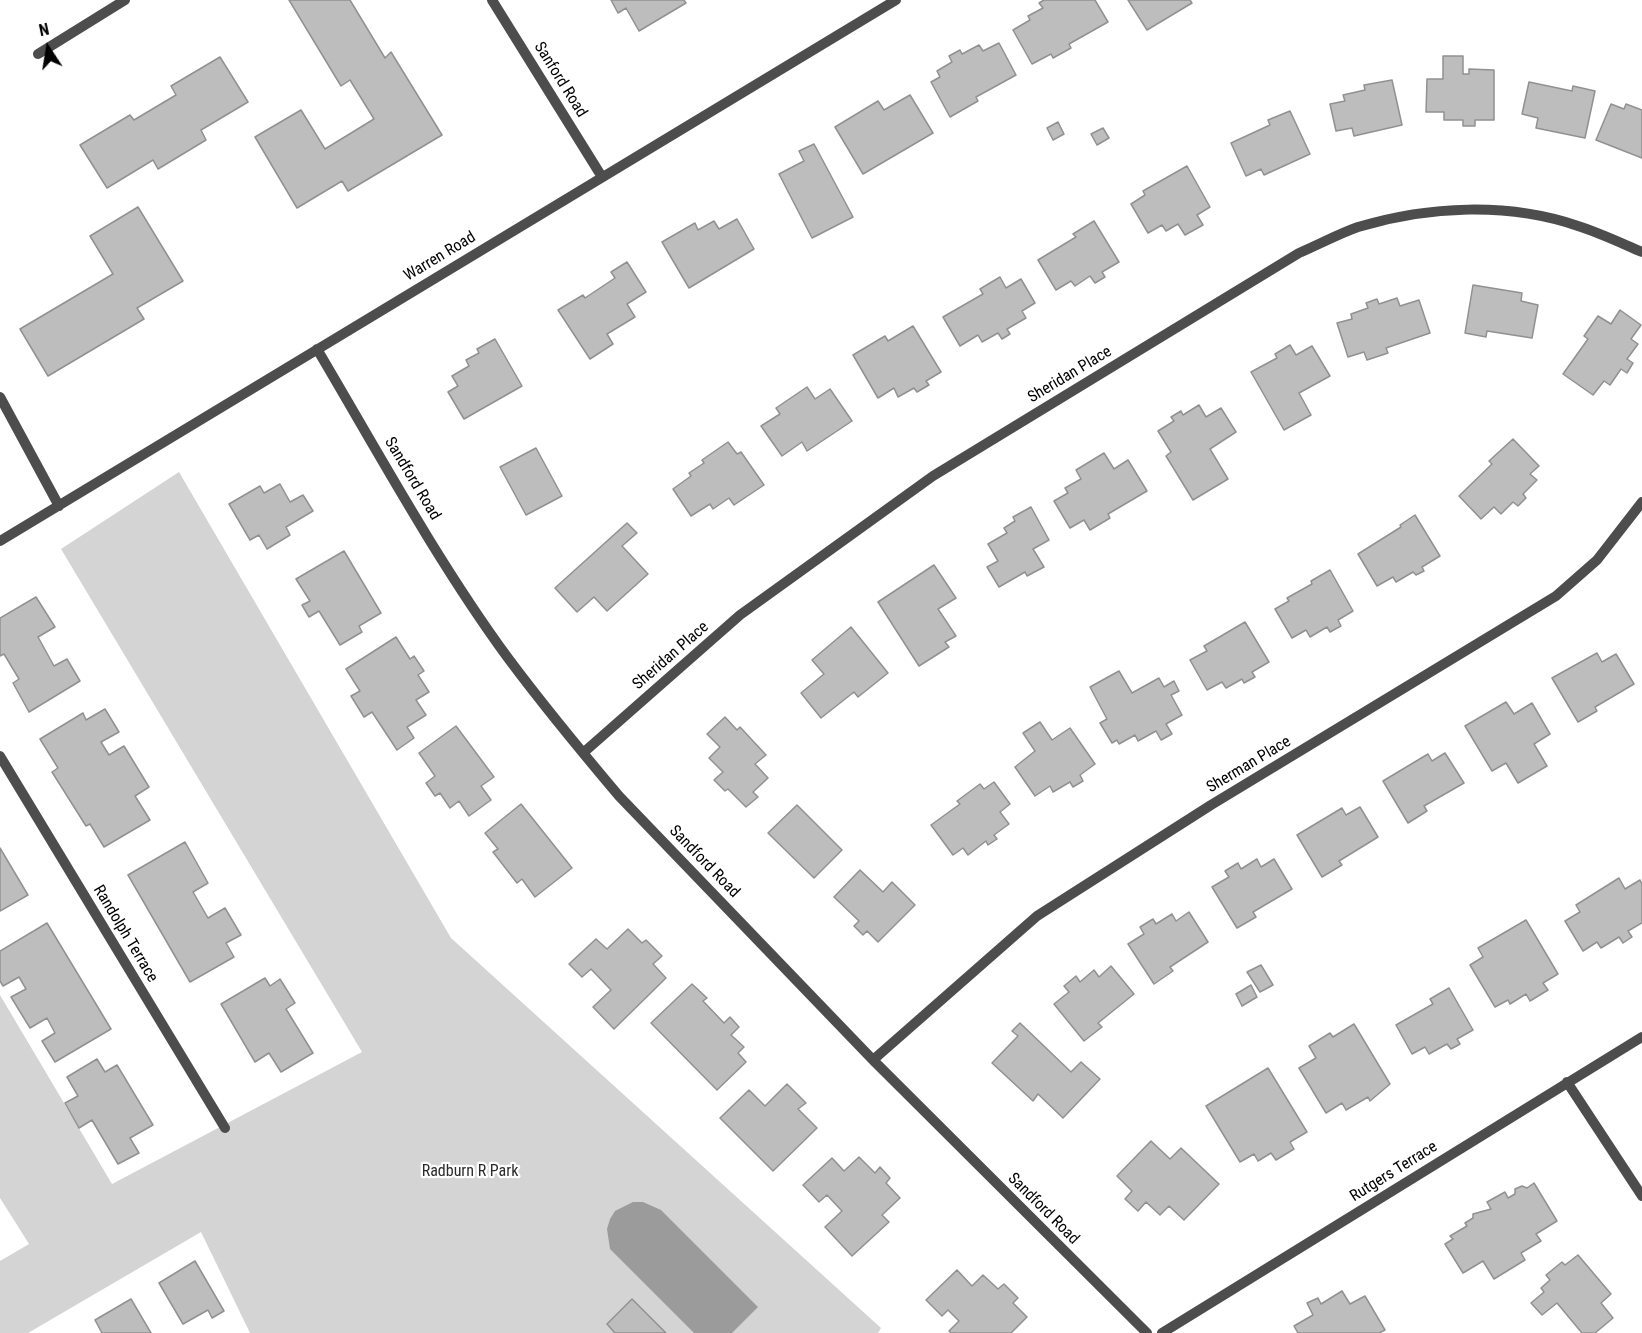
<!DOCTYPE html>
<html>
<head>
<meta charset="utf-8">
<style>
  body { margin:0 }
  #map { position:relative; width:1642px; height:1333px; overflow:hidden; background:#fff; font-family:"Roboto Condensed",sans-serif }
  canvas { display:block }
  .north { position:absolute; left:18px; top:18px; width:60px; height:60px; -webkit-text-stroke:4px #fff; paint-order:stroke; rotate:348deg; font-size:16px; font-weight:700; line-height:24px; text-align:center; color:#000 }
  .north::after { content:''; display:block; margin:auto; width:21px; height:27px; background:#000; clip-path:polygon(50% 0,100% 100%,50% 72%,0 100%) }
</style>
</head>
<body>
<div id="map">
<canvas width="1642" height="1333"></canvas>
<div class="north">N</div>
</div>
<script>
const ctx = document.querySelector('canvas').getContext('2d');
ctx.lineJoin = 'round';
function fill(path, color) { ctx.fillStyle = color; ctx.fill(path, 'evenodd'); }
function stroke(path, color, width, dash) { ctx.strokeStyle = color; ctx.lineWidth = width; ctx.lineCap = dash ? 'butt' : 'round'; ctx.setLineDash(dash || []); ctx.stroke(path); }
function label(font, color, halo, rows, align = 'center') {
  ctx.font = font + ' "Roboto Condensed",sans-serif'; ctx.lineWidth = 4.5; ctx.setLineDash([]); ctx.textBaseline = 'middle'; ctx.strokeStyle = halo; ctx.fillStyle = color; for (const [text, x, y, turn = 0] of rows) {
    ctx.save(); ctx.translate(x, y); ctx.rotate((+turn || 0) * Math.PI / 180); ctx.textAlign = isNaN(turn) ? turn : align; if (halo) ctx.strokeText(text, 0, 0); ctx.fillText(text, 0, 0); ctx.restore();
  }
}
fill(new Path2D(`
  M179,472l272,466 430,390 -3,5h-628l-49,-101 -173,101h-28v-72l29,-17 -29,-46v-203l112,189 250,-132 -301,-503z`), '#d4d4d4');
fill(new Path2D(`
  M633,1202h10l18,8 97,97 -26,26h-38l-84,-84 -3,-20 3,-10 5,-8z`), '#9b9b9b');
const building = new Path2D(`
  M289,0h61l35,58 6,-6 51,83 -94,56 -6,-10 -45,27 -42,-71 46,-27 24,39 49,-30 -24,-39 -9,6z
  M611,0h73l2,3 -47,28 -13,-23 -8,5z
  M1044,0h51l13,22 -39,22 2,4 -18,10 -2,-4 -19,10 -19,-34 17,-10 -2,-4 15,-8 -4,-5z
  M1128,0h62l2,3 -45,27z
  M999,43l17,32 -40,22 2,4 -28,16 -19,-35 9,-5 -3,-6 15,-9 -3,-6 11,-6 2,4 17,-9 4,6z
  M1443,56h20v18h6v-5l25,1v50h-19v6h-12v-6h-19v-8h-18l1,-33h16z
  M220,57l28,45 -47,28 5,10 -48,29 -5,-9 -46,28 -27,-43 50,-30 4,5 42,-25 -5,-9z
  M1392,80l10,45 -48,11 -2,-8 -16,3 -6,-27 15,-3 -2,-6 22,-5 -1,-5z
  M1529,82l43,9 1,-5 22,5 -10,47 -49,-10 2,-10 -16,-4z
  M910,95l23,38 -70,41 -28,-47 43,-26 6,9z
  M1611,104l13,5 2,-5 16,6v48l-46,-18z
  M1290,111l20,43 -46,21 -3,-6 -15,7 -15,-33 39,-18 -2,-5z
  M1058,122l6,12 -11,6 -6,-12z
  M1103,128l6,10 -12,7 -6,-11z
  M814,144l39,73 -41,21 -33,-64 25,-13 -5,-10z
  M1187,166l23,41 -13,8 6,10 -18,10 -7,-11 -12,7 -4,-6 -14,8 -17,-29 14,-9 -2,-4z
  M138,207l45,74 -46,27 7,11 -96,57 -28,-47 93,-55 -23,-38z
  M737,219l17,30 -65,39 -27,-46 33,-19 3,7 16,-9 5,8z
  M1094,221l25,41 -17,10 3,5 -10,6 -5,-7 -15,10 -4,-5 -15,9 -18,-30 38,-23 -3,-3z
  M627,262l19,30 -19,12 8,13 -28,17 6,10 -23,15 -32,-49 25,-15 2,3 30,-20 -4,-6z
  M1000,277l6,11 15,-9 14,24 -13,8 4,7 -19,11 3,5 -8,5 -4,-6 -16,9 -4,-7 -18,11 -17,-29 40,-23 -3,-5z
  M1473,285l49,8 -1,8 17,4 -6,33 -45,-7 -1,6 -21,-4z
  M1397,298l3,8 19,-6 11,33 -44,15 2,5 -21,7 -3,-8 -16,5 -11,-34 15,-4 -1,-5 17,-6 -2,-5 11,-4 2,5z
  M1620,310l21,15 -10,14 7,5 -11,15 6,4 -6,10 -6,-4 -11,16 -6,-4 -11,14 -30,-21 25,-35 -4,-3 14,-20 13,8z
  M913,326l28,46 -15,9 3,4 -12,7 -3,-4 -16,9 -4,-9 -16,10 -25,-43 32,-19 3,5z
  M495,339l27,47 -58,33 -16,-27 10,-6 -6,-10 17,-10 -3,-6 13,-7 -2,-4z
  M1290,345l6,10 16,-9 18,30 -31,17 12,22 -27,15 -33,-58 26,-14 -2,-4z
  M807,387l8,12 15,-10 22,32 -45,30 -5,-9 -20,14 -21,-30 19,-12 -4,-6z
  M1199,405l7,12 15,-9 15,24 -26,17 18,30 -35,21 -27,-44 5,-4 -13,-21 16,-10 -3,-4 10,-6 2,4z
  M1513,439l26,27 -9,8 7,6 -14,14 3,4 -8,8 -5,-4 -12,12 -7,-7 -13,12 -22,-23 33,-32 -3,-3z
  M728,442l9,12 4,-2 23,33 -30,20 -5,-7 -16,11 -3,-5 -19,12 -18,-27 18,-13 -2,-3 15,-10 -2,-3z
  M536,448l26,48 -36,19 -26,-48z
  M1104,453l10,16 14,-9 19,31 -39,23 2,4 -20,12 -6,-10 -14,8 -16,-27 14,-8 -3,-5 16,-9 -5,-9z
  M280,484l10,18 13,-7 10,16 -27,16 4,8 -23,14 -8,-14 -9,5 -21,-36 31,-18 4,7z
  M1031,507l18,33 -16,9 11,18 -17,9 -2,-4 -26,15 -12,-20 11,-6 -10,-17 19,-11 -3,-5 11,-7 -2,-4z
  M1415,515l25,41 -18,11 2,4 -8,4 -3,-3 -17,10 -3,-5 -16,9 -19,-32 43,-27 -1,-2z
  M627,523l10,10 -15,13 26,28 -41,37 -13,-14 -17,15 -22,-24z
  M344,551l37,62 -22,13 3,6 -22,13 -21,-34 -10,6 -7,-12 8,-4 -14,-22z
  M934,565l22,33 -18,11 18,27 -11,6 4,5 -30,19 -41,-64z
  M1330,570l23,41 -15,9 3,6 -11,6 -3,-5 -17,10 -4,-7 -14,8 -17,-29 14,-8 -2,-3 25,-14 -1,-3z
  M36,597l19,30 -17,10 16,29 13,-7 13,22 -51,31 -16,-29 6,-4 -15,-25 -4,2v-38z
  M1245,622l24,40 -17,10 3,5 -11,6 -2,-4 -16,9 -4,-6 -15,8 -17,-30 17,-9 -3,-5z
  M851,627l37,46 -30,24 -4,-5 -33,26 -20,-25 23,-19 -12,-14z
  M396,637l14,22 4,-3 10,15 -6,4 11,17 -13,8 10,15 -19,12 7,11 -17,12 -25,-38 -8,5 -13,-21 9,-5 -14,-22z
  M1597,653l5,9 14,-8 18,30 -39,23 2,4 -19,11 -26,-44z
  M1119,671l13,22 27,-15 5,9 10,-6 5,10 -8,4 11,20 -16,9 6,10 -11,6 -5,-9 -18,10 -3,-6 -16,9 -2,-4 -5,3 -12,-20 7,-4 -17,-32z
  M1506,702l8,12 18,-11 18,31 -16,10 13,22 -29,17 -12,-20 -14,8 -27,-45z
  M105,709l14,23 -18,10 8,13 15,-9 25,41 -14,9 15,24 -46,27 -14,-23 -4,2 -34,-54 6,-4 -18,-29 43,-26 3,7z
  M725,717l12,13 3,-3 26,28 -11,9 13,14 -15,14 5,5 -12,10 -18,-18 -3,2 -11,-11 9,-8 -14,-14 11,-11 -13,-13z
  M1040,722l12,18 18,-12 25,36 -15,11 3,6 -10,6 -3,-5 -17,10 -3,-6 -15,10 -20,-29 20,-16 -12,-18z
  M456,726l38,51 -13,9 10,14 -22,16 -10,-15 -9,7 -10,-15 -5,3 -9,-13 9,-7 -16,-23z
  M1445,753l19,30 -40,23 3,5 -19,12 -25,-42 45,-27 4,7z
  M994,782l16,22 -10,8 9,12 -15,11 3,4 -9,6 -2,-4 -18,14 -5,-7 -10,7 -22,-30 29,-21 -3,-3 23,-17 4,5z
  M521,804l51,64 -37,29 -13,-18 -5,4 -24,-31 5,-3 -13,-16z
  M797,805l45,45 -28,28 -46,-45z
  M1360,807l18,30 -39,24 3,4 -20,12 -25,-42 45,-27 4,7z
  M185,842l23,41 -15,9 15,26 17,-10 16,27 -15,8 8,14 -44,25 -62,-107z
  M0,848l28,47 -28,16z
  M1257,859l4,8 13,-8 18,30 -39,23 3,5 -19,11 -25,-41 17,-10 -4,-6 13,-8 3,6z
  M860,870l23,22 9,-10 23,23 -37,37 -11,-11 -4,4 -9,-9 5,-5 -25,-24z
  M1619,878l6,11 15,-9 2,4v39l-14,8 4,6 -9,6 -4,-6 -18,11 -4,-6 -14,9 -18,-30 15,-9 -4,-7z
  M1189,912l19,30 -38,25 3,4 -19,13 -26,-40 16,-10 -4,-7 13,-8 3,5 16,-10 4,7z
  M1526,920l32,54 -15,9 5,7 -18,11 -4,-7 -16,10 -2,-4 -13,7 -25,-42 13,-8 -5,-9z
  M47,923l64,106 -56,33 -13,-21 13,-8 -8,-15 -17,10 -19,-31 15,-8 -7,-12 -16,9 -3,-5v-30z
  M628,929l14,14 4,-3 16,16 -9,8 13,14 -52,51 -21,-22 18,-17 -20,-21 -9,8 -13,-13 27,-25 11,10z
  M1261,965l12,20 -13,7 -13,-20z
  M1111,966l23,28 -36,29 4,4 -18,14 -30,-37 15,-12 -5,-6 12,-10 4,6 14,-12 5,7z
  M265,978l5,8 10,-7 15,24 -9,6 27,44 -32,19 -12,-19 -14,9 -34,-58z
  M692,984l15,14 -4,3 21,22 6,-6 9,10 -8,8 13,12 -6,6 8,9 -29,28 -66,-67z
  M1251,985l6,12 -15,9 -6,-12z
  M1449,988l24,42 -16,9 3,5 -9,5 -4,-5 -18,10 -4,-7 -13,7 -16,-29 37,-21 -3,-5z
  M1020,1023l51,49 10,-10 19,17 -37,39 -25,-24 -5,7 -41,-38 26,-27 -6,-5z
  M1354,1024l36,60 -20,17 -2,-4 -22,13 -4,-7 -16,10 -27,-45 17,-10 -7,-12 21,-13 3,4z
  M97,1059l8,13 12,-7 36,60 -23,13 9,15 -21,11 -26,-44 -13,8 -14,-25 13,-7 -11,-19z
  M1268,1068l39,64 -17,10 4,7 -18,11 -5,-7 -13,8 -4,-7 -14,8 -34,-56z
  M787,1084l19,19 -8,6 19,19 -44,43 -53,-53 29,-28 16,16z
  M1151,1141l19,18 11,-11 38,36 -35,36 -15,-14 -9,9 -14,-13 -8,9 -13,-12 7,-8 -15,-15z
  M859,1157l16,16 5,-6 10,11 -4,5 14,15 -18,17 7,7 -37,34 -27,-29 17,-16 -15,-16 -8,7 -16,-17 29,-27 12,13z
  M1534,1183l23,38 -21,13 5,7 -20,12 4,7 -31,19 -11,-18 -20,12 -18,-29 8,-5 -3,-3 17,-10 -2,-3 8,-5v-4l18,-5 -4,-7 18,-10 3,6 7,-4v-5l7,-3 5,2z
  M1578,1255l33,39 -10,9 12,15 -18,15h-13l-25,-30 -15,12 -11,-12 13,-11 -3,-4 9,-8 -4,-5 16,-13 3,3z
  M195,1261l29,50 -12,7 -4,-8 -25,14 -24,-41z
  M957,1270l15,16 11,-11 15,14 6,-5 14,14 -5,5 14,14 -16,16h-60l-2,-2 10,-10 -11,-11 -6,6 -16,-16z
  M1342,1291l8,13 15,-8 20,34 -6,3h-81l-4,-7 19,-11 -6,-12 11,-5 3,6z
  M131,1299l20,34h-49l-7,-13z
  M632,1299l34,34h-51l-8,-9z`);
fill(building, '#bdbdbd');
stroke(building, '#919191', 1.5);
stroke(new Path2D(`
  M492,0l110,177
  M38,54l87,-54
  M317,349c61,103 120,212 191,309 35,47 73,93 111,138l254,264 274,273
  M0,397l59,109
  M0,541l896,-541
  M583,753l157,-138 193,-139 366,-223c19,-8 39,-19 59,-26 70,-21 150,-25 220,-1 22,7 43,17 64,26
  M0,756l225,372
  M873,1060l164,-144 174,-111 345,-209 41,-36 45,-58
  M1567,1082l75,114
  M1162,1333l480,-296`), '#4d4d4d', 10);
label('16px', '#000', '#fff', [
  ["Sanford Road",560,80,58],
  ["Warren Road",440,257,-31],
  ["Sheridan Place",1070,375,-31],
  ["Sandford Road",412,479,59],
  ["Sheridan Place",671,656,-41],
  ["Sherman Place",1249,765,-31],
  ["Sandford Road",704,862,46],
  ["Randolph Terrace",125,934,59],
  ["Rutgers Terrace",1394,1172,-32],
  ["Sandford Road",1043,1209,45]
]);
label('16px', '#2b2b2b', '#fff', [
  ["Radburn R Park",470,1172]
]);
</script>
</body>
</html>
